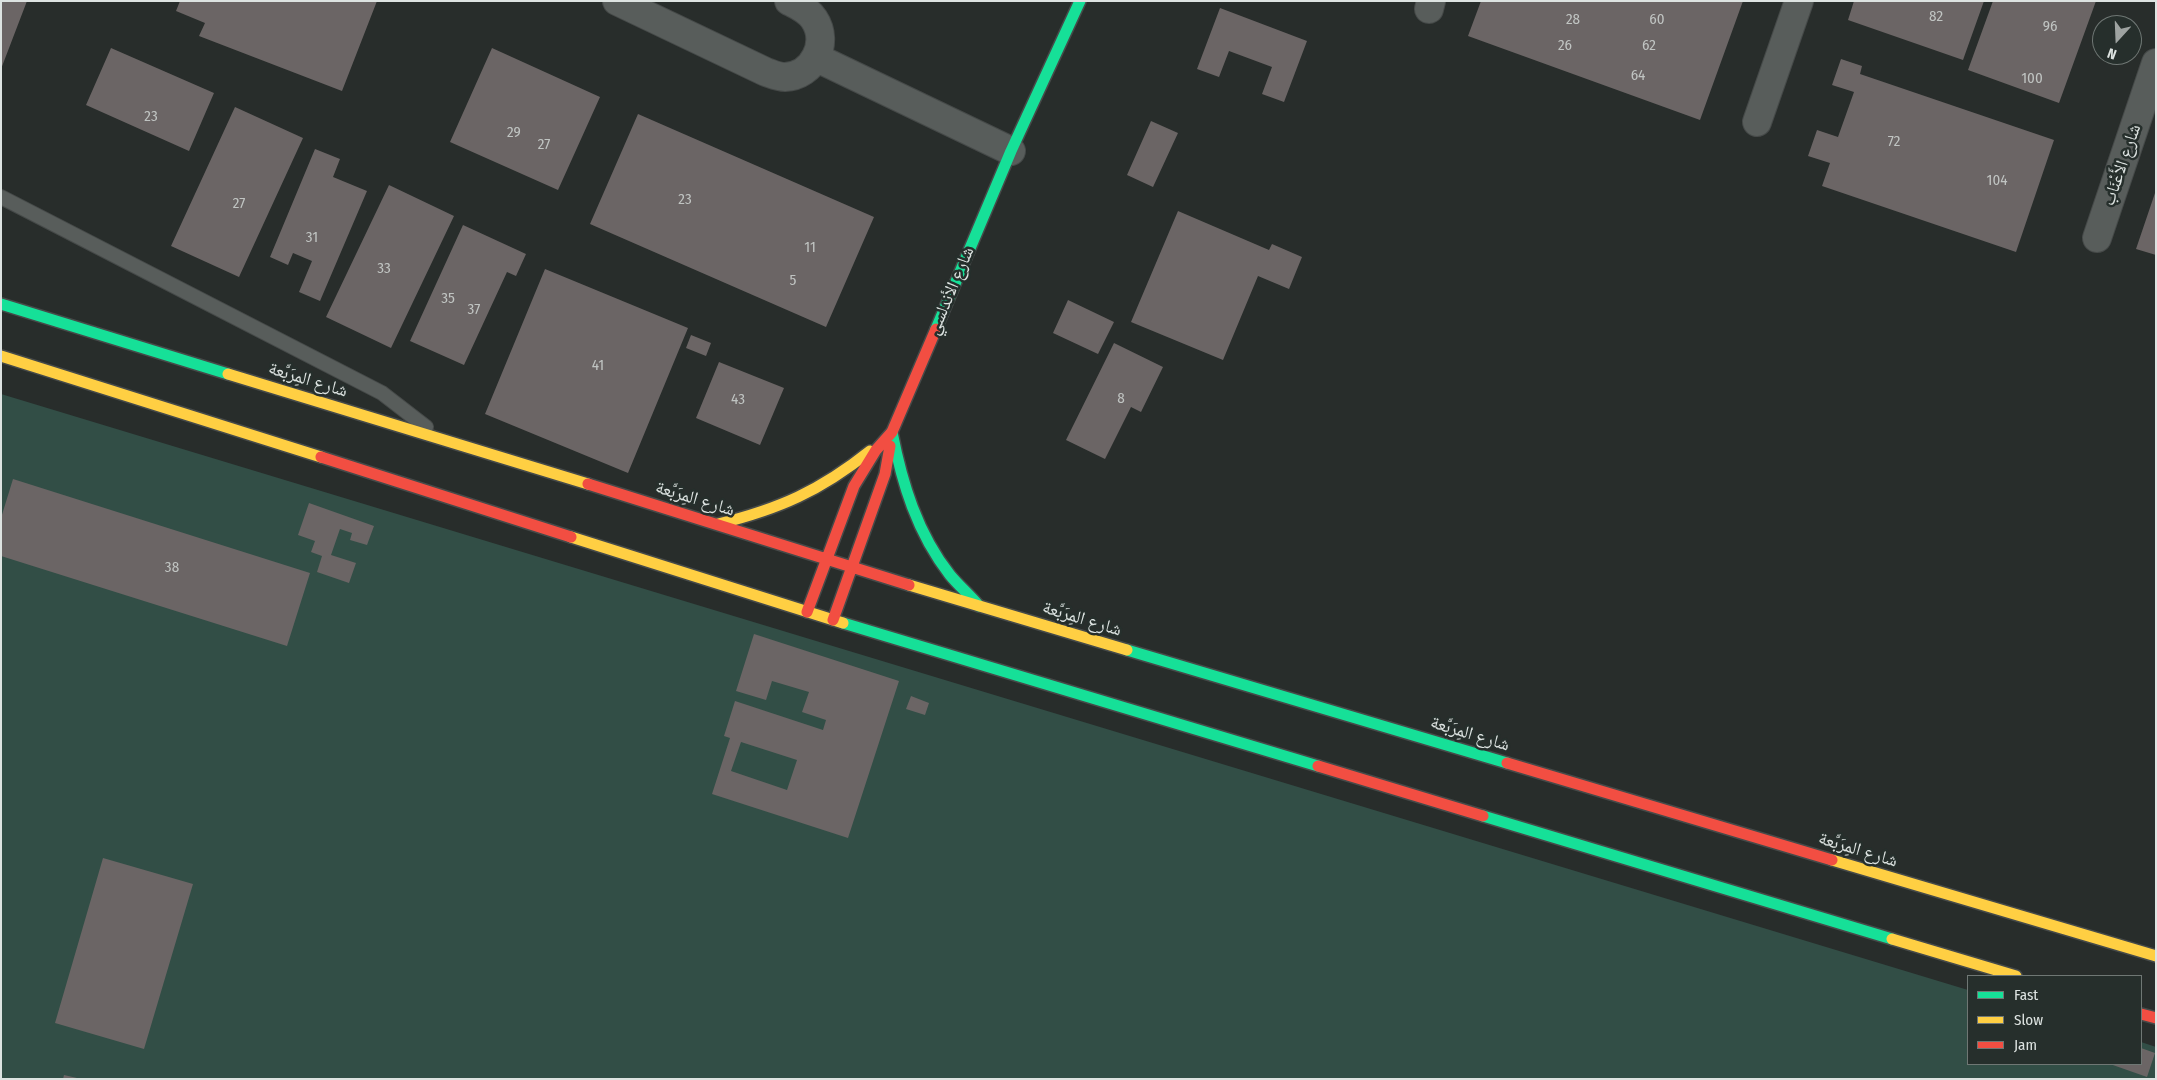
<!DOCTYPE html>
<html>
<head>
<meta charset="utf-8">
<style>
  body { margin:0 }
  #map { position:relative; width:2157px; height:1080px; overflow:hidden; background:#282d2b; font-family:"Fira Sans Condensed",sans-serif }
  canvas { display:block }
  .frame { position:absolute; inset:0; border:2px solid #dde3e1; pointer-events:none }
  .legend { position:absolute; left:1967px; top:975px; width:175px; height:90px; box-sizing:border-box; background:#262f2c; border:1px solid #6f7774; margin:0; padding:6px 9px; list-style:none; font-size:15px; color:#dde3e1 }
  .legend li { display:flex; align-items:center; gap:10px; height:25px }
  .legend b { width:25px; border:1px solid #6f7774 }
  .north { position:absolute; left:2092px; top:15px; width:50px; height:50px; box-sizing:border-box; background:#262f2c; border:1px solid #6f7774; border-radius:50%; rotate:200deg; font-size:14px; font-weight:700; line-height:20px; text-align:center; color:#dde3e1 }
  .north::after { content:''; display:block; margin:auto; width:18px; height:22px; background:#9ea3a1; clip-path:polygon(50% 0,100% 100%,50% 72%,0 100%) }
</style>
</head>
<body>
<div id="map">
<canvas width="2157" height="1080"></canvas>
<div class="frame"></div>
<ul class="legend">
<li><b style="height:6px;background:#16e098"></b>Fast</li>
<li><b style="height:6px;background:#ffcf43"></b>Slow</li>
<li><b style="height:6px;background:#f24e42"></b>Jam</li>
</ul>
<div class="north">N</div>
</div>
<script>
const ctx = document.querySelector('canvas').getContext('2d');
ctx.lineJoin = 'round';
function fill(path, color) { ctx.fillStyle = color; ctx.fill(path, 'evenodd'); }
function stroke(path, color, width, dash) { ctx.strokeStyle = color; ctx.lineWidth = width; ctx.lineCap = dash ? 'butt' : 'round'; ctx.setLineDash(dash || []); ctx.stroke(path); }
function label(font, color, halo, rows, align = 'center') {
  ctx.font = font + ' "Fira Sans Condensed","Noto Naskh Arabic",sans-serif'; ctx.lineWidth = 5; ctx.setLineDash([]); ctx.textBaseline = 'middle'; ctx.strokeStyle = halo; ctx.fillStyle = color; for (const [text, x, y, turn = 0] of rows) {
    ctx.save(); ctx.translate(x, y); ctx.rotate((+turn || 0) * Math.PI / 180); ctx.textAlign = isNaN(turn) ? turn : align; if (halo) ctx.strokeText(text, 0, 0); ctx.fillText(text, 0, 0); ctx.restore();
  }
}
fill(new Path2D(`
  M1,394l1967,596v74h173v-22l15,5v32h-2155z`), '#324e46');
fill(new Path2D(`
  M1,1h26l-26,68z
  M180,1h197l-35,90 -143,-55 6,-13 -29,-12z
  M1481,1h262l-43,119 -232,-84z
  M1854,1h130l-21,59 -115,-40z
  M1993,1h103l-37,102 -91,-33z
  M1220,8l87,33 -23,61 -22,-8 10,-27 -43,-16 -10,26 -22,-8z
  M111,48l103,45 -25,58 -103,-46z
  M492,48l108,49 -42,93 -108,-48z
  M1841,59l21,7 -2,8 194,66 -38,112 -194,-66 8,-23 -22,-7 9,-26 21,7 16,-45 -22,-7z
  M235,107l68,31 -64,139 -68,-31z
  M638,114l236,103 -48,110 -236,-103z
  M1151,121l27,12 -25,54 -26,-12z
  M315,149l25,10 -7,18 34,14 -47,110 -21,-9 13,-31 -19,-8 -5,12 -18,-8z
  M389,185l65,31 -63,132 -65,-31z
  M2155,193h1v62l-20,-6z
  M1178,211l91,39 3,-6 30,13 -13,32 -31,-13 -35,84 -92,-38z
  M463,225l63,29 -10,22 -9,-4 -43,93 -54,-24z
  M545,269l143,59 -60,145 -143,-59z
  M1068,300l46,22 -16,32 -45,-21z
  M691,335l20,8 -5,13 -20,-8z
  M1114,343l49,24 -22,45 -10,-5 -26,52 -39,-19z
  M719,362l65,26 -24,57 -64,-27z
  M13,479l297,94 -23,73 -286,-90v-38z
  M309,503l65,23 -7,19 -17,-5 2,-7 -12,-4 -9,26 25,8 -7,20 -32,-11 5,-16 -11,-4 4,-11 -17,-6z
  M754,634l145,47 -51,157 -136,-44 18,-56 -6,-2 11,-35 88,29 3,-10 -24,-8 7,-20 -37,-11 -6,19 -30,-9zM741,742l56,18 -10,30 -56,-19z
  M911,696l18,7 -4,12 -19,-6z
  M103,858l90,26 -49,165 -89,-26z
  M2141,1048l14,5 -8,24 -37,-13h31z
  M64,1075l13,3 -1,1h-13z`), '#6b6565');
const lane = new Path2D(`
  M1,197l381,196 44,34`);
const street = new Path2D(`
  M617,1l149,71c6,2 12,5 19,5 28,-1 45,-34 29,-58 -6,-9 -15,-13 -25,-18
  M1429,9l2,-8
  M817,58l194,93
  M1757,122l42,-121
  M2097,238l59,-175`);
const fast = new Path2D(`
  M1,304l227,70
  M936,329l75,-178 69,-150
  M892,432c10,51 25,101 58,143 9,11 20,20 29,31
  M843,623l475,143
  M1127,650l380,113
  M1483,816l409,123`);
const slow = new Path2D(`
  M1,356l320,101
  M228,374l360,110
  M718,524c61,-15 102,-33 152,-73
  M571,537l272,86
  M909,585l218,65
  M1832,860l324,96
  M1892,939l124,37`);
const jam = new Path2D(`
  M321,457l250,80
  M588,484l321,101
  M807,612l47,-126 22,-36 16,-18 44,-103
  M833,620l52,-146 5,-28
  M1507,763l325,97
  M1318,766l165,50
  M2141,1014l15,4`);
stroke(lane, '#464a49', 16);
stroke(street, '#464a49', 30);
stroke(fast, '#464a49', 14);
stroke(slow, '#464a49', 14);
stroke(jam, '#464a49', 14);
stroke(lane, '#585d5b', 14);
stroke(street, '#585d5b', 28);
stroke(fast, '#16e098', 11);
stroke(slow, '#ffcf43', 11);
stroke(jam, '#f24e42', 11);
label('15px', '#c0c4c2', null, [
  ["82",1936,17],
  ["28",1573,20],
  ["60",1657,20],
  ["96",2050,27],
  ["26",1565,46],
  ["62",1649,46],
  ["64",1638,76],
  ["100",2032,79],
  ["23",151,117],
  ["29",514,133],
  ["72",1894,142],
  ["27",544,145],
  ["104",1997,181],
  ["23",685,200],
  ["27",239,204],
  ["31",312,238],
  ["11",810,248],
  ["33",384,269],
  ["5",793,281],
  ["35",448,299],
  ["37",474,310],
  ["41",598,366],
  ["8",1121,399],
  ["43",738,400],
  ["38",172,568]
]);
label('18px', '#dde3e1', '#262f2c', [
  ["شارع الأَعْنَاب",2122,165,-71],
  ["شارع الأندلسي",951,291,-67],
  ["شارع المِرَبَّعة",308,380,17],
  ["شارع المِرَبَّعة",695,499,17],
  ["شارع المِرَبَّعة",1082,619,17],
  ["شارع المِرَبَّعة",1470,734,17],
  ["شارع المِرَبَّعة",1858,850,17]
]);
</script>
</body>
</html>
